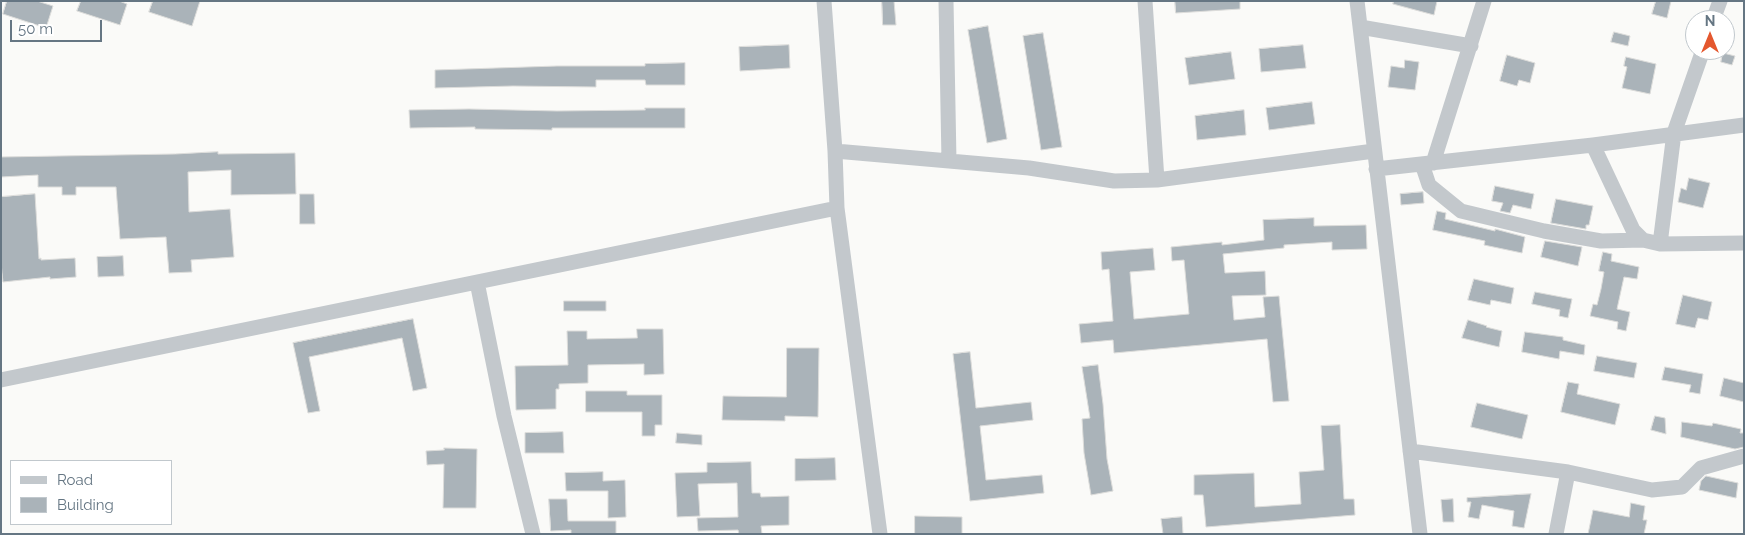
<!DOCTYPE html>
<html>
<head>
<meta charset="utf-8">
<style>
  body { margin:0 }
  #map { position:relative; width:1745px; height:535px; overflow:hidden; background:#fafaf8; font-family:Raleway,sans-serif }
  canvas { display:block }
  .frame { position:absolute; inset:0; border:2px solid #657683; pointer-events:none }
  .legend { position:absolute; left:10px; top:460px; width:162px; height:65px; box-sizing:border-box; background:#fff; border:1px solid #c1c8cd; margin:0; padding:6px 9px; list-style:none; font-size:15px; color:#657683 }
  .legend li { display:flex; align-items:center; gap:10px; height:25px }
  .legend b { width:25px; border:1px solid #c1c8cd }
  .north { position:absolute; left:1685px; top:10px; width:50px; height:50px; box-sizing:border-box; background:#fff; border:1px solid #c1c8cd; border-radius:50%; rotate:0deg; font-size:14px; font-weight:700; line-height:20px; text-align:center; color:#657683 }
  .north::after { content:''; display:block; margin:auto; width:18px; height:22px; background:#e4572e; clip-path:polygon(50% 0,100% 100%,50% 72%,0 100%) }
  .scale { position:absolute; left:10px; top:20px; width:92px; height:22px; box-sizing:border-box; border:2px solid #657683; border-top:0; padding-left:6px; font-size:15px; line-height:18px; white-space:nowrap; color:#657683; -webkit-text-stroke:4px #fff; paint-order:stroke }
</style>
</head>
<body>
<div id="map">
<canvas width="1745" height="535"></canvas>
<div class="frame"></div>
<ul class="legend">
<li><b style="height:6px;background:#c3c8cc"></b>Road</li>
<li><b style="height:14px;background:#aab3b9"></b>Building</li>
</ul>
<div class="north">N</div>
<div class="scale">50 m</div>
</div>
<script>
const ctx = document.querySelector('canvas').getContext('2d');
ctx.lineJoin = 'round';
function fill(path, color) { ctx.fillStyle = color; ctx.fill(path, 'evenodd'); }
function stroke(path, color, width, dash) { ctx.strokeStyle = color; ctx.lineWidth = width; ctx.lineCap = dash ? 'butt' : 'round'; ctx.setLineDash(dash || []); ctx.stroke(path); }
const building = new Path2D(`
  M7,1h30l16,5 -7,22 -43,-14z
  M81,1h38l8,3 -7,21 -43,-14z
  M153,1h47l-8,25 -43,-14z
  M882,1h12l2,24h-13z
  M1175,1h65v8l-64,4z
  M1394,1h43l-3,14 -41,-11z
  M1656,1h15l-4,17 -15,-4z
  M988,26l19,113 -20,4 -19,-113z
  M1614,32l16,4 -2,10 -17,-4z
  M1043,33l19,114 -21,3 -18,-114z
  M789,45l1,23 -50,3 -1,-24z
  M1303,45l3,23 -45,4 -2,-23z
  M1231,52l4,27 -46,6 -4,-27z
  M1723,53l12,3 -3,9 -11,-3z
  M1507,55l28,8 -5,20 -11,-3 -2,6 -17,-5z
  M1626,57l30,7 -6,30 -28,-6 5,-21 -3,-1z
  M1405,60l14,2 -4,28 -27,-3 3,-21 13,2z
  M685,63v22h-39l-1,-5h-49v7l-83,-1 -78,2v-18l122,-4h88v-2z
  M1312,102l3,22 -46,6 -3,-22z
  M645,108h40v20h-133v2l-77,-1v-2l-65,1 -1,-18 60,-1 88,2 88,-1z
  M1244,110l2,25 -49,5 -2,-24z
  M218,152v2l77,-1 1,41 -65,1v-25l-43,2 1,40 41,-3 4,48 -43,3 1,12 -23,1 -3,-36 -46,2 -4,-52h-40v8h-14v-8h-24v-12l-37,2v-20l174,-3z
  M1689,178l21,5 -7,25 -25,-6 3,-14 5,2z
  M1495,186l39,8 -3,15 -18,-4 -3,8 -10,-2 3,-8 -11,-2z
  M1423,192l1,11 -23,2 -1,-11z
  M35,194l4,65 2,-1v2l34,-2 1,19 -26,2v-2l-47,5 -2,-19v-66z
  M300,194h14l1,30h-15z
  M1556,199l37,7 -4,19h-3v4l-35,-6z
  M1437,211l9,2 -1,6 50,12v-2l30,8 -3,16 -38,-8 1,-4 -52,-11z
  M1314,218v8l52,-1 1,24 -35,1v-8l-48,3v3l-61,6 2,19 40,-2 1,24 -34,1 2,24 31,-3 -2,-20 16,-1 10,105 -16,1 -6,-63 -153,14 -1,-13 -32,3 -2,-19 34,-3 -4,-52 -7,1 -1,-18 52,-4 2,22 -25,2 4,47 55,-5 -5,-54 -12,1 -1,-14 51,-5v3l42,-5 -1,-20z
  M1545,241l37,6 -4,19 -37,-9z
  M1603,252l9,2 -1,7 28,6 -2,12 -13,-2 -7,32 13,3 -4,19 -9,-2 1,-7 -28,-6 3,-12 4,1 4,-16 3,-17 -5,-1z
  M123,256l1,20 -26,1 -1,-20z
  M1474,279l40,9 -3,16 -20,-4 -1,5 -22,-5z
  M1535,292l37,7 -4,19 -9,-2 1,-6 -28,-6z
  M1683,295l29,7 -4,18 -10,-2 -3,10 -19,-4z
  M564,301h42v10h-42z
  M413,319l14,69 -14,3 -11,-53 -93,19 11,54 -12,2 -15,-70z
  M1468,320l19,6 -1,1 16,4 -3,16 -37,-9z
  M637,329h26l1,45 -20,1v-11l-56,1v18l-29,1v5h-3v20l-40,1 -1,-44 53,-1 -1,-34h20v8l50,-1z
  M1525,332l38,5v3l22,5 -1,10 -24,-4 -1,8 -37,-7z
  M787,348h32l-1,69 -33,-1v5l-63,-1 1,-24 63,1z
  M970,352l6,56 55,-6 2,18 -53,6 6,54 56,-5 2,18 -74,8 -17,-147z
  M1597,356l40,7 -3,15 -40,-7z
  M1098,365l5,39 4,55 6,32 -22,4 -7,-42 -2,-34 8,-1 -8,-51z
  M1665,367l38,7 -3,20 -11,-2 2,-7 -29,-5z
  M1724,378l20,5v19l-24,-6z
  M1568,382l11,2 -2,10 43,10 -5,21 -54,-13z
  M586,391h41v4h35v30h-7v11h-13v-24h-56z
  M1477,403l51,12 -6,24 -51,-12z
  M1655,416l10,2 1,16 -15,-4z
  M1682,422l30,4 1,-3 28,6 -1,4h4v14l-9,2 -54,-12z
  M1340,425l4,74h10l1,16 -149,12 -3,-32h-9v-20l60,-2 1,34 46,-3 -2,-32 25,-2 -3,-44z
  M563,432l1,21h-39v-20z
  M677,433l25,2v10l-26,-2z
  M444,448l33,1 -1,59h-33l1,-44 -17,1 -1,-14 18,-1z
  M835,458l1,22 -41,1v-22z
  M751,462l1,31h8l1,4 28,-1v29l-28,1 1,8h-23l-1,-4 -40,1 -1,-13 41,-1 -1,-34 -39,1 2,32 -23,1 -2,-44 32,-1v-9z
  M603,472v9l22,-1 1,37 -18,1v-27h-42l-1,-18z
  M1706,476l32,7 -2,15 -37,-8 2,-9z
  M1531,494l-7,34 -12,-2 2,-15 -32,-6 -3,14 -11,-2 3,-15h-4v-4z
  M549,499h18l1,22h48v13h-45v-4l-20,1z
  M1453,499l1,23h-11l-2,-22z
  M1631,503l14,3 -2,14h4l-3,14h-56l5,-24 36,7z
  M915,516l47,1v17h-47z
  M1182,517l1,17h-20l-2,-15z`);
fill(building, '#aab3b9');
stroke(building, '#dcdcda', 1);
stroke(new Path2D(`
  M824,1l11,150 2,57 43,326
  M946,1l3,160
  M1145,1l12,179
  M1357,1l63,533
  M1713,20l7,-19
  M1360,27l111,19
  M1593,145l40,85 10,10 17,4 84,-1
  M835,151l194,17 85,13 43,-1 217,-29
  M1433,163l51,-162
  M1422,164l7,21 32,26 83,20 57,10 42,-1
  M1376,169l217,-24 151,-20
  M1660,244l14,-111 29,-83
  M477,282l27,134 29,118
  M1,380l836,-172
  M1410,451l158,21 84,18 30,-3 19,-19 43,-12
  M1556,534l12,-62`), '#c3c8cc', 15);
</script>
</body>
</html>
